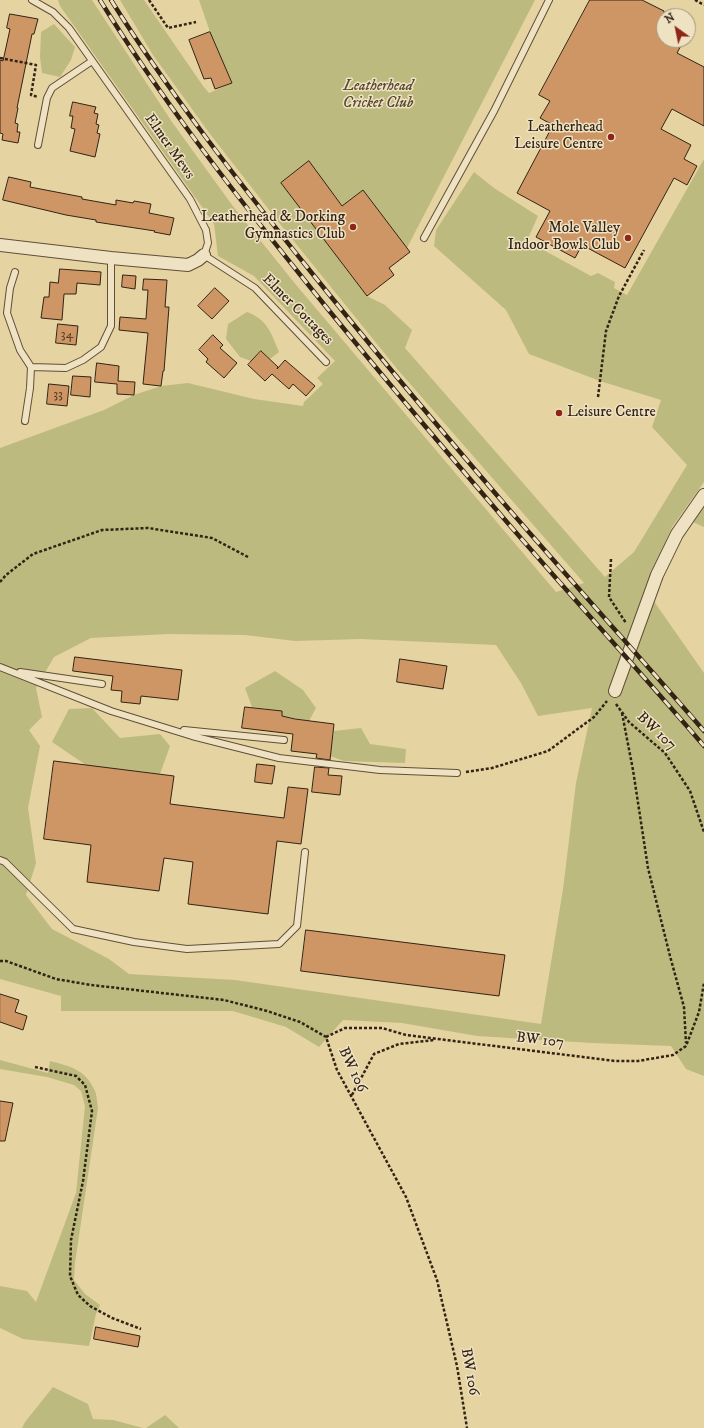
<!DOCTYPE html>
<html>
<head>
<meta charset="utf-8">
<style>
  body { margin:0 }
  #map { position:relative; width:704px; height:1428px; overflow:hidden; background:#e6d3a2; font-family:"IM FELL DW Pica",serif }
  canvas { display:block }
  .north { position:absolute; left:656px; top:8px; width:40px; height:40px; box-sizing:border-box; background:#efe2c3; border:1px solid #a3967d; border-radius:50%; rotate:327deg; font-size:11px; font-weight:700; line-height:16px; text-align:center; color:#322315 }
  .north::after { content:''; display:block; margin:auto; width:14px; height:18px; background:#8f2418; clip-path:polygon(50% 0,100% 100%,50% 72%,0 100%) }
</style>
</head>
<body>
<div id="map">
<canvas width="704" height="1428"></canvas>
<div class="north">N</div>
</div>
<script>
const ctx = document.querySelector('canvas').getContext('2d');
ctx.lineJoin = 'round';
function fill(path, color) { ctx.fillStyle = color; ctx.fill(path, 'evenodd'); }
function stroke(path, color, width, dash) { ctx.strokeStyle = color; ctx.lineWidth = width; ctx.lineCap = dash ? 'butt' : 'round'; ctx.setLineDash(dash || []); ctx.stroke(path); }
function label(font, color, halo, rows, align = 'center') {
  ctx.font = font + ' "IM FELL DW Pica",serif'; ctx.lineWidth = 3; ctx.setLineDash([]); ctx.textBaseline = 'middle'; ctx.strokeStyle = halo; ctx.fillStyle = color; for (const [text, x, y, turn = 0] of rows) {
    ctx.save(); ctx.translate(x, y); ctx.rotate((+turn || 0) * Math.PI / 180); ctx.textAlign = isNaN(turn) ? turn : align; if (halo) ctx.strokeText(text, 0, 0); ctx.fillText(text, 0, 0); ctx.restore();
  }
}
fill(new Path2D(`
  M58,0h34l80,122 63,87 62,77 259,306 28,-9 -186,-213 -114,-141 -74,-95 -57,-79 -33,-55h24l59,86 6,7 23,-10 -22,-51 -11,-32h336l-128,248 -44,-58 -21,16 -33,-44 -28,21 86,113 18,9 27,25 -7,18 200,229 29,-25 53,-87 -35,-38 9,-27 -61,-19 -71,-27 -23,-44 -72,-64 2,-16 38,-58 20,16 44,28 -11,25 64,35 7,-3 17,9 -1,6 13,7 77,-136v323l-32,45 -29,67 10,6 51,73v403l-18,-7 -15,-23 -79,-3 -115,-7 -75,-13 -59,-3 -24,27 -33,-20 -53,-16h-172v-15l-61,-17v-531l104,-38 30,-15 27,-9 27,-3 66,16 49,7 1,-4 19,-18 -6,-6 18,-17 -81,-85 -36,-20 -4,-32 -154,-218zM168,634l77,1 50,6 66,-2 135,6 25,38 17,33 54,-8 -16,75 -13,106 -22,135 -306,-44 -106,-6 -20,-15 -57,-30 -26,-34 10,-32 -8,-55 12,-62 -11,-16 13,-13 -6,-29 18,-31 37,-19z
  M54,24l21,23 -4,13 -11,17 -18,-4 -2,-16 1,-25z
  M247,312c21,8 24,21 32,40l-9,7 -10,-8 -9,10 -11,-4 -14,-18 2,-15z
  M704,504v23l-11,-5z
  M275,671l28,19 13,18 -7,13 -27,-5v-5l-30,-4 -7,-19z
  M92,708l28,30 40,-4 10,12 -10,28 -74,-9 -34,-23 17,-33z
  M361,728l9,16 36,5 -1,14 -61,-2 -14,-5 4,-25z
  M0,1060l48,13 2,-12c19,5 35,8 44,28 3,5 3,13 4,19l-23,155 -1,17 11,14 15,11 -4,9 -7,32 -66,-7 -23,-11v-42l27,5 9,11 40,-109 9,-87 -4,-15 -7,-6 -27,-8 -47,-8z
  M53,1387l35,17 5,15 20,1 30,8h-121l3,-6z
  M165,1415l14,13h-33z`), '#bdba7f');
const building = new Path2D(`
  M590,0h52l22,11v29h20l-7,13 27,14v59l-32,-17 -11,20 30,16 -7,14 13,7 -10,19 -13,-7 -49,90 -43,-23 -7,13 -39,-21 14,-26 -33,-18 36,-68 -13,-7 10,-17 -11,-6z
  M10,14l28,5 -4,15h-2l-15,74h1l-3,15 3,1 -1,8h3l-2,11 -16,-3 1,-6 -3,-1v-73l3,1 7,-32 -3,-1z
  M210,32l22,51 -17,6 -4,-11 -7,1 -15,-39z
  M73,102l23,5 -2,6 4,1 -2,10 3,1 -2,8 3,1 -5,23 -25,-6 5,-22 -4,-1 2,-12h-3z
  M309,161l33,45 21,-16 47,62 -21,16 5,7 -27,21 -86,-113z
  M9,177l22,5 -1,5 52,10v2l34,6v-5l17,3 1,-2 17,3 -2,9 25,5 -4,17 -16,-3 1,-1 -59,-9v-2l-30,-5 -63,-15z
  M60,269l41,3 -1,13 -23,-2 -1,11h-12l-2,26 -21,-2 3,-21h5l1,-15 8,1z
  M123,275l13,1 -1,13 -13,-2z
  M144,279l23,1 -2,27h4l-5,64h-1l-2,15 -18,-2 5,-51 -29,-3 1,-13 26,2 2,-29h-5z
  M215,288l14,13 -17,18 -14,-13z
  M58,324l20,2 -2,19 -20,-2z
  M213,335l10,10 -3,3 17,15 -13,15 -18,-16 2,-3 -9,-9z
  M261,351l17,16 -1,2 8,-9 30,26 -9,10 -13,-12 -4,5 -17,-15 -7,7 -17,-16z
  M97,363l22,3 -1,15 17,1 -1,13 -17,-1v-10l-22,-2z
  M73,376l18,1 -1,20 -19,-2z
  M49,384l20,2 -2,20 -20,-2z
  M75,657l107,13 -4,30 -37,-4 -1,8 -19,-2 1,-11 -11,-1 2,-14 -40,-5z
  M400,659l47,7 -4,23 -46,-7z
  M245,707l37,4v5l13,3 39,5 -4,36 -14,-2 1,-4 -26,-3 2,-17 -51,-6z
  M54,761l120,15 -4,28 114,14 4,-31 20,2 -7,55 -24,-3 -9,73 -80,-10 5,-42 -29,-4 -5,33 -72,-9 4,-37 -47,-6z
  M257,764l18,2 -3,18 -17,-2z
  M315,767l14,1 -1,7 14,1 -2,19 -28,-3z
  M306,930l199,25 -6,41 -198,-25z
  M0,994l19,6 -4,12 12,4 -4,14 -23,-8z
  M0,1101l13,2 -8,38h-5z
  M96,1327l44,9 -2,11 -44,-8z`);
fill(building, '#ce9665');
stroke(building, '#322315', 1);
const lane = new Path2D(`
  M32,0l21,12 16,16 121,171 16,31 2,13 -4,12 51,33 71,74
  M38,145l9,-47 5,-10 40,-27
  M424,238l70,-127 55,-111
  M15,272l-5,16 -3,25 13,37 11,17 -1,21 -5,33
  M31,367l35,1 17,-8 18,-13 10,-21v-68
  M0,667l111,44 81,25 87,22 101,12 77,3
  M20,672l82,12
  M184,730l100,10
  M0,860l5,2 68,67 61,13 53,7 92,-5 18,-18 8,-74`);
const street = new Path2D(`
  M0,245l111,13 77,7 10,-5 6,-5
  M615,691l42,-116 20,-41 27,-39`);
stroke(lane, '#5f4f38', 8);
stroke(street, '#5f4f38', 14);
stroke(new Path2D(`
  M149,0l19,28 28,-6
  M695,0l9,5
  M0,58l36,7 -5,30 7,2
  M598,397l8,-66 13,-35 25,-46
  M611,559l-2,38 17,26
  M0,582l6,-7 27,-21 69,-24 46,-2 64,10 36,19
  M616,704l13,18 36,31 25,38 14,41
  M622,713l11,57 15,98 22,88 14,51 2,36
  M466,772l26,-4 56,-17 46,-34 13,-16
  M0,961h6l50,18 35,6 133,15 43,11 33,11 26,15 11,33 69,127 31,83 20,86 10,62
  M326,1037l19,-9h37l24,7 209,26h23l35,-6 13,-9 13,-34 5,-29
  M35,1067l41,9 9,9 7,26 -9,70 -12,59 -1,36 8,19 12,11 22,12 29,11
  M352,1095l22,-41 25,-10 35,-4`), '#322315', 2.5, [3, 2]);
stroke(lane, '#efe2c3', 6);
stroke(street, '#efe2c3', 12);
const rail = new Path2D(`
  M100,0c60,97 130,188 202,277 64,80 131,159 198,237 67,78 137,154 204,232
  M111,0c59,94 127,181 196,267 65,81 132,161 200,240 65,75 132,149 197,224`);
stroke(rail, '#322315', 4.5);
stroke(rail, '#efe2c3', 3, [9]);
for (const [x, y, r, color] of [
  [611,137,4,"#8f2418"],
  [353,227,4,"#8f2418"],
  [628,238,4,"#8f2418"],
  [559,413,4,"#8f2418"]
]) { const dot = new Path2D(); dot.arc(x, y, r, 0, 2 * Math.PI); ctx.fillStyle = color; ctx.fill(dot); stroke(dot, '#efe2c3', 1.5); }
label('13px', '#594029', null, [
  ["34",67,335],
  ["33",58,395]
]);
label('italic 15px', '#554930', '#efe2c3', [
  ["Leatherhead",378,87],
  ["Cricket Club",378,104]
]);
label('15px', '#322315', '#efe2c3', [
  ["Leatherhead",603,128],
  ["Leisure Centre",603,145],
  ["Leatherhead & Dorking",345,218],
  ["Gymnastics Club",345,235],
  ["Mole Valley",620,229],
  ["Indoor Bowls Club",620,246],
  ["Leisure Centre",567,413,"left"]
], 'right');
label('15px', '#322315', '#efe2c3', [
  ["Elmer Mews",169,147,55],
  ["Elmer Cottages",297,310,45],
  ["BW 107",656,732,44],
  ["BW 107",540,1041,7],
  ["BW 106",352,1070,65],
  ["BW 106",469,1372,80]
]);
</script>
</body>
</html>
